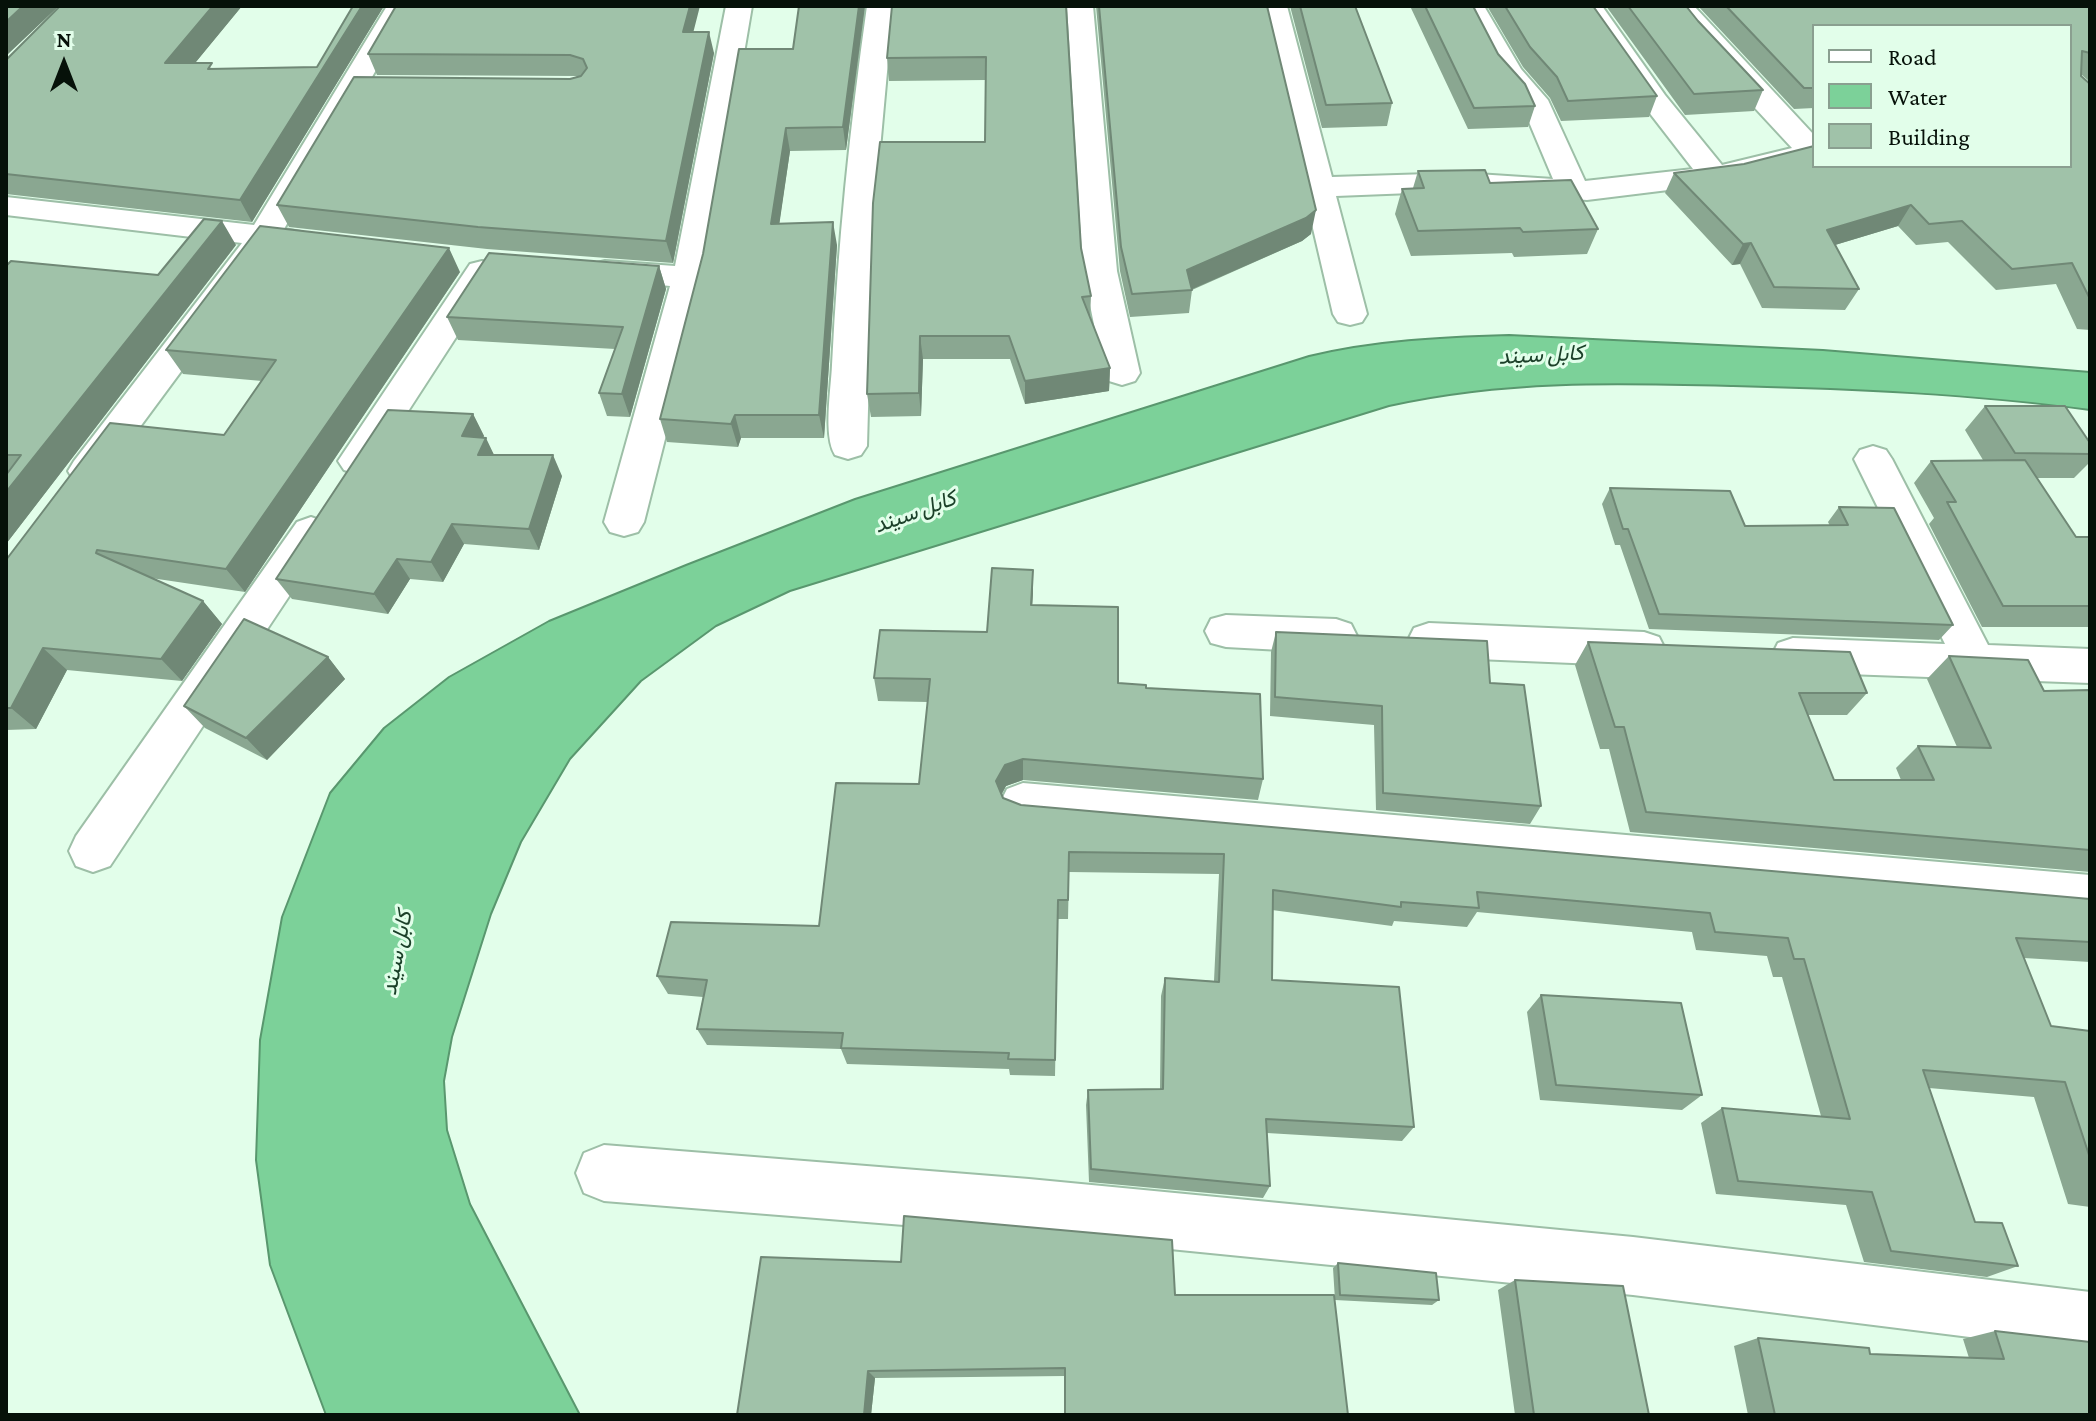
<!DOCTYPE html>
<html>
<head>
<meta charset="utf-8">
<style>
  body { margin:0 }
  #map { position:relative; width:2096px; height:1421px; overflow:hidden; background:#e2feea; font-family:"Crimson Pro",serif }
  canvas { display:block }
  .frame { position:absolute; inset:0; border:8px solid #061109; pointer-events:none }
  .legend { position:absolute; left:1812px; top:24px; width:260px; height:144px; box-sizing:border-box; background:#e2feea; border:2px solid #8a9f90; margin:0; padding:10px 14px; list-style:none; font-size:24px; color:#061109 }
  .legend li { display:flex; align-items:center; gap:16px; height:40px }
  .legend b { width:40px; border:2px solid #8a9f90 }
  .north { position:absolute; left:24px; top:24px; width:80px; height:80px; -webkit-text-stroke:6px #e2feea; paint-order:stroke; rotate:0deg; font-size:22px; font-weight:700; line-height:32px; text-align:center; color:#061109 }
  .north::after { content:''; display:block; margin:auto; width:28px; height:36px; background:#061109; clip-path:polygon(50% 0,100% 100%,50% 72%,0 100%) }
</style>
</head>
<body>
<div id="map">
<canvas width="2096" height="1421"></canvas>
<div class="frame"></div>
<ul class="legend">
<li><b style="height:10px;background:#fff"></b>Road</li>
<li><b style="height:22px;background:#7cd199"></b>Water</li>
<li><b style="height:22px;background:#a0c2a9"></b>Building</li>
</ul>
<div class="north">N</div>
</div>
<script>
const ctx = document.querySelector('canvas').getContext('2d');
ctx.lineJoin = 'round';
function fill(path, color) { ctx.fillStyle = color; ctx.fill(path, 'evenodd'); }
function stroke(path, color, width, dash) { ctx.strokeStyle = color; ctx.lineWidth = width; ctx.lineCap = dash ? 'butt' : 'round'; ctx.setLineDash(dash || []); ctx.stroke(path); }
function label(font, color, halo, rows, align = 'center') {
  ctx.font = font + ' "Crimson Pro",Vazirmatn,serif'; ctx.lineWidth = 6; ctx.setLineDash([]); ctx.textBaseline = 'middle'; ctx.strokeStyle = halo; ctx.fillStyle = color; for (const [text, x, y, turn = 0] of rows) {
    ctx.save(); ctx.translate(x, y); ctx.rotate((+turn || 0) * Math.PI / 180); ctx.textAlign = isNaN(turn) ? turn : align; if (halo) ctx.strokeText(text, 0, 0); ctx.fillText(text, 0, 0); ctx.restore();
  }
}
const water = new Path2D(`
  M1509,335l314,15 267,22v38c-119,-16 -237,-21 -357,-24 -117,-3 -228,-6 -344,20l-599,185 -74,35 -75,55 -71,78 -49,83 -30,72 -39,123 -8,44 3,49 23,74 110,211h-254l-56,-150 -14,-105 4,-120 22,-123 48,-124 54,-65 65,-51 100,-56 137,-56 169,-66 454,-143c66,-16 132,-19 200,-21z`);
fill(water, '#7cd199');
stroke(water, '#59976e', 2);
const minor = new Path2D(`
  M387,6h26l-129,223 17,3 5,7 -5,7 -11,3 -17,-2 -173,234 -13,4 -13,-4 -6,-10 6,-10 168,-218 -236,-28v-18l248,28z
  M726,6h26l-46,271 -62,245 -6,10 -14,4 -14,-4 -6,-10 66,-236 -77,-8 -5,-7 5,-7 12,-3 70,5z
  M867,6h26l-20,220 -6,220 -6,9 -13,4 -13,-4c-12,-19 -4,-66 -3,-90 6,-120 18,-240 35,-359z
  M1067,6h26l24,265 23,102 -5,8 -13,4 -13,-4 -5,-8 -21,-102z
  M1261,6h26l45,171 130,-4 91,6 -32,-76 -26,-30 -37,-67h26l37,63 27,31 37,81 108,-12 -48,-62 -69,-101h26l63,89 57,70 70,-17 -100,-108 -25,-34h27l120,129v26l-81,21 -146,18 -125,-9 -126,5 31,118 -5,8 -12,3 -12,-3 -5,-8z
  M482,261l12,3 5,7 -129,199 -13,4 -13,-4 -6,-9 6,-9 126,-188z
  M1873,446l13,4 6,9 96,186 102,4v34l-297,-11 -15,-5 -6,-12 6,-12 15,-5 152,6 -91,-185 6,-9z
  M311,517l14,5 6,10 -6,10 -215,324 -17,6 -17,-6 -7,-15 7,-15 221,-314z
  M1226,615l110,4 15,5 6,12 -6,12 -15,5 -110,-6 -15,-4 -6,-12 6,-12z
  M1429,623l215,9 15,5 6,12 -6,12 -15,5 -215,-9 -15,-5 -6,-12 6,-12z
  M1023,783l1067,92v44l-1067,-96 -16,-6 -7,-14 7,-14z
  M604,1145l425,34 604,58 457,55v60l-457,-57 -604,-60 -425,-34 -20,-8 -8,-20 8,-20z`);
stroke(minor, '#9dbfa7', 4);
fill(minor, '#fff');
fill(new Path2D(`
  M60,6h182l-47,57 20,6 102,-2 36,-61h31l-132,216 -246,-28v-134z
  M865,6l-19,144 -56,1 -11,73 58,21 -13,193h-83l-3,9 -71,-5 -7,-23 133,-370z
  M1066,6l15,242 10,48 -1,22 20,50 -1,23 -84,13 -15,-45h-87l-2,57 -50,1 -4,-23 118,-252 1,-62 -97,1 -2,-23z
  M1096,6h171l44,228 -9,7 -110,49 -3,23 -59,4 -10,-46z
  M1290,6h65l37,97 -5,23 -65,2z
  M1410,6h63l25,48 37,52 -7,21 -60,2z
  M1487,6h106l64,90 -8,21 -88,4 -11,-23 -27,-31z
  M1606,6h80l12,15 65,69 -9,21 -69,4z
  M1698,6h392v76l-8,-7 -1,1 9,8v246l-13,-1 -21,-45 -60,6 -48,-48 -32,3 -18,-19 -63,19 24,44 -14,21 -83,-2 -22,-44 -8,1 -67,-72 9,-20 396,-7 -256,-140v82l-20,1z
  M693,32l21,21 -41,210 -186,-14 -198,-22 -12,-22 293,-126 8,-3 -201,-1 -9,-21z
  M1418,171l72,12 108,46 -11,25 -73,3 -2,-4 -101,3 -16,-42 7,-25 11,-1z
  M236,245l-230,299v-278l152,9z
  M659,266l7,23 -36,128 -23,-1 -8,-23 16,-44 -157,-9 -11,-23z
  M460,272l-215,320 -94,-14 52,23 19,23 -40,57 -115,-11 -31,59 -30,1v-170l218,-125 38,-54 -79,-7 -17,-24z
  M1985,406l105,37v19l-16,16h-37l39,59h14v90h-108l-53,-103 5,-6 -20,-35 17,-22 52,-1 -18,-30z
  M473,414l11,22 -1,1 11,18 68,21 -23,74 -75,-6 -21,38 -33,-3 -22,35 -96,-15 -16,-20z
  M1610,488l135,38h85l-2,-4 11,-15 114,118 -14,15 -290,-11 -29,-84h-5l-13,-41z
  M1033,570l-1,35 86,78 28,5 117,91 -5,21 -235,-20 -17,6 -4,8 1,4 18,7 1069,94v63l-66,-4 27,68 39,5v176l-22,-3 -34,-107 -105,-9 46,134 43,44 -31,11 -123,-15 -18,-57 -130,-11 -15,-71 21,-15 99,8 -39,-139h-9l-6,-21 -71,-6 -4,-18 -215,-20 -10,15 -73,-6 -2,5 -120,-16v70l142,147 -12,14 -135,-8 3,53 -7,12 -174,-16 -3,-77 2,-15 72,-1 1,-93 4,-18 49,3 5,-107 -150,-2 -1,47h-10l-3,157 -45,-1 -1,-6 -162,-5 -6,-15 -134,-4 -10,-16 6,-32 -35,-3 -11,-18 162,-50 100,-142 9,-82 -50,-1 -4,-23 113,-46z
  M1276,632l214,51 51,123 -11,18 -154,-14 -2,-85 -104,-9 1,-64z
  M1588,642l279,51 -20,22h-39l26,65h67l-5,-12 22,-22 39,1 -30,-68 22,-23 95,35 46,-1v182l-460,-40 -21,-83h-9l-25,-84z
  M328,657l17,22 -78,81 -62,-32 -21,-22z
  M1541,995l161,100 -20,15 -142,-10 -13,-88z
  M761,1257l414,38 173,120h-283v-39l-190,2 -4,37h-134z
  M1338,1263l101,37 -7,5 -97,-5 -2,-32z
  M1515,1280l134,135h-134l-17,-125z
  M1995,1331l95,84h-342l-14,-69 24,-8 112,16 99,4 -6,-19z`), '#8aa791');
fill(new Path2D(`
  M23,6h36l-53,50v-34z
  M213,6h29l-65,79 -12,-22z
  M362,6h22l-132,216 -12,-22z
  M690,6h10l-12,47 -5,-21z
  M859,6h6l-19,144 -3,-23z
  M709,32l5,21 -41,210 -7,-22z
  M786,128l4,23 -14,96 -5,-23z
  M1911,205l-13,21 -83,25 12,-21z
  M1316,210l-5,24 -9,7 -112,49 -3,-20z
  M222,221l14,24 -230,299v-52z
  M833,222l4,23 -13,193 -5,-23z
  M1751,243l-11,21 -8,1 11,-21z
  M449,248l11,24 -215,320 -19,-23z
  M659,266l7,23 -36,128 -8,-23z
  M920,336l3,23 -2,57 -2,-23z
  M1110,368l-1,23 -84,13v-23z
  M473,414l11,22 -11,21 -11,-21z
  M735,415l6,23 -3,9 -7,-23z
  M486,438l10,21 -18,-4z
  M553,455l9,21 -23,74 -10,-21z
  M452,524l12,20 -21,38 -12,-20z
  M397,559l13,20 -22,35 -14,-20z
  M1033,570v23l-2,35v-23z
  M203,601l19,23 -40,57 -21,-22z
  M43,648l24,22 -31,59 -25,-21z
  M328,657l17,22 -78,81 -21,-22z
  M1023,759v21l-17,6 -9,16 -1,-21 9,-16z
  M868,1371l7,7 -4,37h-7z`), '#708876');
const building = new Path2D(`
  M6,6h17l-17,16z
  M60,6h153l-48,57h47l-4,6 109,-2 36,-61h9l-122,194 -234,-26v-114z
  M396,6h294l-7,26h26l-43,209 -188,-14 -201,-22 77,-128 216,2 11,-3 6,-8 -4,-9 -13,-4 -202,-1z
  M799,6h60l-16,121 -57,1 -15,96 62,-2 -14,193h-84l-4,9 -71,-5 43,-165 36,-205h54z
  M892,6h174l15,242 10,48 -9,1 28,71 -85,13 -16,-45h-89l-1,57 -52,1 6,-191 7,-61h105l1,-85 -99,1z
  M1099,6h168l49,204 -10,8 -119,52 5,20 -60,4 -11,-47z
  M1300,6h55l37,97 -66,2z
  M1425,6h48l25,48 27,30 10,22 -61,2z
  M1505,6h88l64,90 -89,5 -11,-24 -27,-30z
  M1628,6h58l12,15 65,69 -69,4z
  M1726,6h364v47l-8,-2 -1,25 9,8v215l-18,-36 -60,6 -50,-48 -33,3 -18,-19 -84,25 32,59 -85,-2 -23,-44 -8,1 -69,-71 70,-9 70,-18v20h256v-140h-256v62h-10z
  M1485,170l5,13 81,-3 27,49 -75,3 -3,-4 -102,3 -16,-42 22,-1 -6,-17z
  M204,219l18,2 -216,271v-17l15,-20h-15v-189l5,-5 147,14z
  M260,226l189,22 -223,321 -129,-19 -1,3 107,48 -42,58 -118,-11 -32,60h-5v-148l104,-137 114,12 52,-75 -110,-10z
  M489,253l170,13 -37,128 -23,-1 24,-66 -176,-10z
  M1985,406h80l25,37v11l-75,-1z
  M388,410l85,4 -11,22 24,2 -8,17h75l-24,74 -77,-5 -21,38 -34,-3 -23,35 -98,-15z
  M2025,460l51,77h14v69h-87l-56,-104h9l-25,-41z
  M1610,488l120,3 15,35 103,-1 -9,-18 55,1 59,117 -294,-11 -31,-85h-5z
  M992,568l41,2 -2,35 87,2v76l28,2v3l114,6 3,85 -240,-20 -18,6 -9,16 7,17 18,7 1069,94v43l-74,-4 35,88 39,5v127l-25,-76 -142,-12 52,152 27,1 16,43 -127,-15 -19,-59 -134,-11 -16,-73 128,11 -46,-160h-10l-6,-21 -73,-6 -5,-19 -233,-21 2,16 -78,-6v5l-128,-17 -1,90 127,7 15,140 -148,-8 4,67 -179,-17 -3,-79 75,-1 2,-111 54,4 5,-128 -155,-2 -1,48h-10l-3,160 -47,-1 1,-6 -168,-5 2,-15 -146,-4 10,-49 -50,-4 14,-54 148,4 17,-143 83,1 11,-105 -56,-1 6,-48 107,2z
  M244,619l84,38 -82,81 -62,-32z
  M1276,632l211,9 3,42 34,2 17,121 -158,-13 -1,-87 -107,-9z
  M1588,642l262,10 17,41h-68l35,87h100l-16,-34 73,2 -42,-92 79,4 16,31 46,-1v160l-444,-38 -22,-85h-9z
  M1541,995l140,8 21,92 -146,-10z
  M904,1216l268,24 3,55h159l14,120h-283v-47l-197,3 -4,44h-127l24,-158 140,5z
  M1338,1263l98,10 3,27 -99,-5z
  M1515,1280l108,6 26,129h-115z
  M1995,1331l95,11v73h-315l-17,-77 111,10 1,6 134,5z`);
fill(building, '#a0c2a9');
stroke(building, '#708876', 2);
label('italic 22px', '#1b4029', '#e2feea', [
  ["کابل سيند",1541,355,-3],
  ["کابل سيند",915,512,-20],
  ["کابل سيند",397,953,-79]
]);
</script>
</body>
</html>
